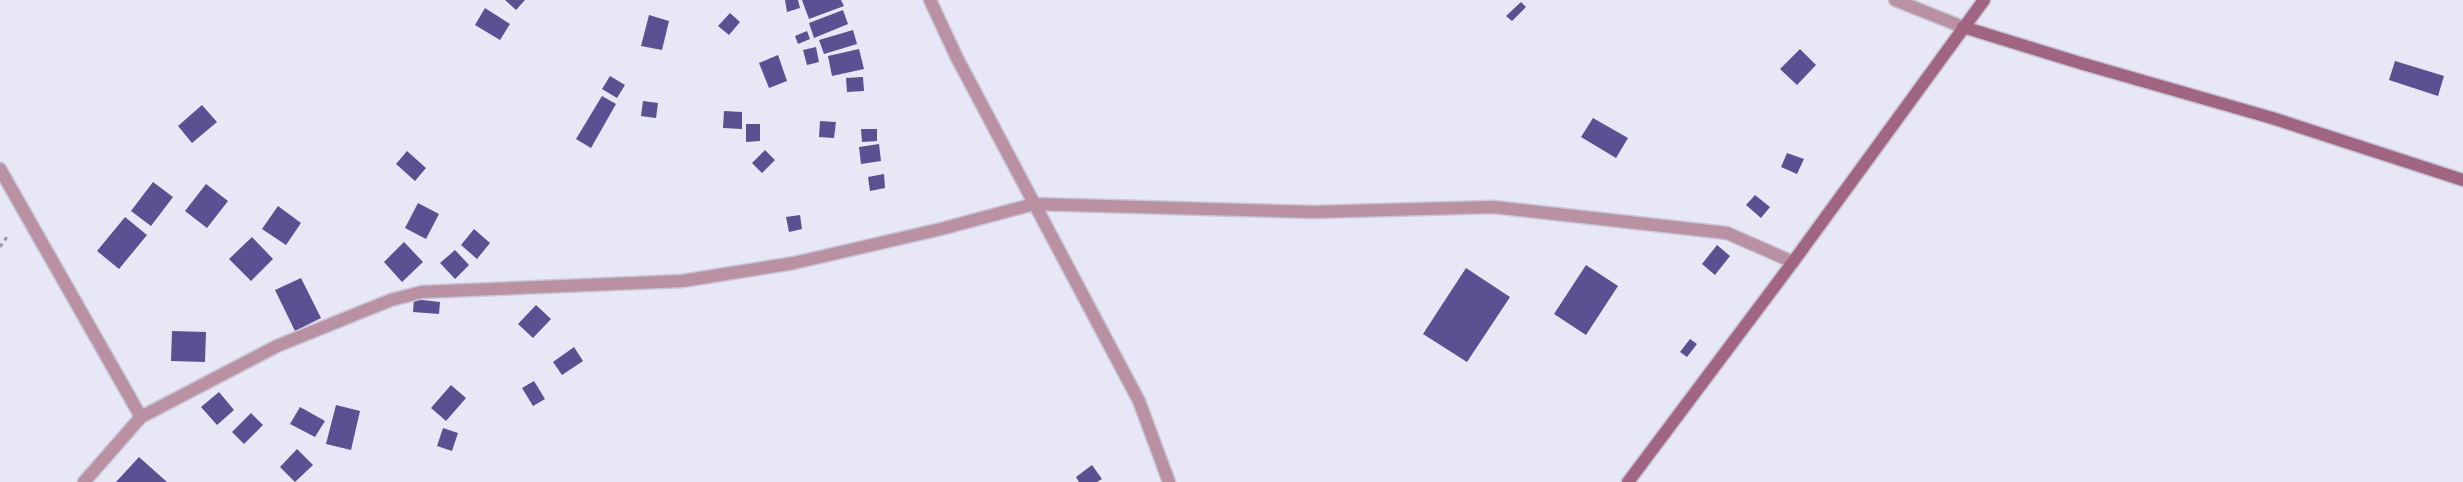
<!DOCTYPE html>
<html>
<head>
<meta charset="utf-8">
<style>
  body { margin:0 }
  canvas { display:block; background:#e8e7f6 }
</style>
</head>
<body>
<canvas width="2463" height="482"></canvas>
<script>
const ctx = document.querySelector('canvas').getContext('2d');
ctx.lineJoin = 'round';
function fill(path, color) { ctx.fillStyle = color; ctx.fill(path, 'evenodd'); }
function stroke(path, color, width, dash) { ctx.strokeStyle = color; ctx.lineWidth = width; ctx.lineCap = dash ? 'butt' : 'round'; ctx.setLineDash(dash || []); ctx.stroke(path); }
fill(new Path2D(`
  M505,0h20l-9,10z
  M785,0h13l2,8 -13,4z
  M802,0h39l3,6 -35,13z
  M1521,2l5,5 -14,14 -6,-5z
  M485,8l25,16 -10,16 -25,-15z
  M843,10l5,14 -34,14 -5,-15z
  M730,13l10,9 -11,13 -11,-9z
  M649,15l20,6 -7,29 -21,-4z
  M853,30l4,14 -33,10 -5,-14z
  M807,31l3,8 -12,5 -3,-8z
  M816,47l3,15 -12,3 -4,-15z
  M859,49l5,20 -32,7 -4,-20z
  M1800,49l16,16 -19,20 -17,-16z
  M778,55l9,26 -18,7 -10,-25z
  M2395,61l49,15 -6,20 -49,-16z
  M610,76l15,9 -8,13 -15,-9z
  M863,77l1,14 -17,1 -1,-14z
  M602,96l14,8 -25,44 -15,-9z
  M643,101l15,2 -2,15 -15,-2z
  M202,105l15,17 -25,21 -14,-17z
  M724,111l18,1v17l-19,-1z
  M1593,118l35,20 -12,20 -35,-21z
  M820,121l16,1 -2,16 -15,-1z
  M746,124h14v17l-14,1z
  M861,129h16v12l-15,1z
  M879,144l2,17 -20,3 -2,-17z
  M765,150l10,10 -13,13 -10,-10z
  M407,151l19,17 -11,13 -19,-17z
  M1787,153l17,6 -7,15 -16,-7z
  M884,174l1,14 -15,3 -2,-14z
  M153,182l20,15 -22,29 -20,-15z
  M206,184l22,17 -21,27 -22,-17z
  M1755,195l15,12 -9,11 -15,-13z
  M418,203l21,11 -13,25 -21,-11z
  M278,206l23,17 -15,22 -24,-16z
  M800,215l2,14 -13,3 -3,-15z
  M125,217l22,18 -28,34 -22,-18z
  M474,229l16,14 -13,16 -16,-14z
  M252,237l21,22 -22,22 -22,-22z
  M404,242l19,20 -21,20 -18,-20z
  M1717,245l13,11 -15,19 -13,-11z
  M455,250l14,15 -14,14 -15,-16z
  M1586,265l32,21 -32,49 -32,-21z
  M1466,268l44,29 -43,65 -44,-28z
  M301,278l20,40 -26,13 -20,-41z
  M414,299l26,3 -1,12 -26,-2z
  M536,305l15,14 -18,19 -15,-14z
  M172,331l34,1 -1,30 -34,-1z
  M1690,339l7,5 -10,13 -7,-5z
  M574,347l9,14 -21,14 -9,-13z
  M534,381l11,18 -12,7 -11,-18z
  M451,385l15,13 -20,23 -15,-13z
  M219,392l15,18 -17,15 -16,-18z
  M336,405l24,6 -9,39 -25,-6z
  M300,407l25,14 -10,16 -25,-13z
  M251,413l12,12 -19,19 -12,-12z
  M443,428l15,5 -6,18 -15,-5z
  M297,449l16,16 -18,17 -15,-15z
  M139,457l28,25h-51z
  M1092,465l10,14 -5,3h-18l-3,-5z`), '#5b5091');
const street = new Path2D(`
  M930,0l27,58 182,343 30,81
  M1895,0l68,27
  M0,169l141,248
  M84,482l57,-65 136,-71 114,-46 31,-8 260,-11 112,-18 147,-34 93,-25 279,8 180,-5 234,26 66,29`);
const secondary = new Path2D(`
  M1963,27l117,36 192,55 191,62
  M1628,482l165,-220 191,-262`);
stroke(street, '#c7c5d6', 15);
stroke(secondary, '#c7c5d6', 15);
stroke(new Path2D(`
  M0,247l9,-13`), '#9f9db1', 3, [4, 4]);
stroke(street, '#ba90a3', 12);
stroke(secondary, '#a06581', 12);
</script>
</body>
</html>
